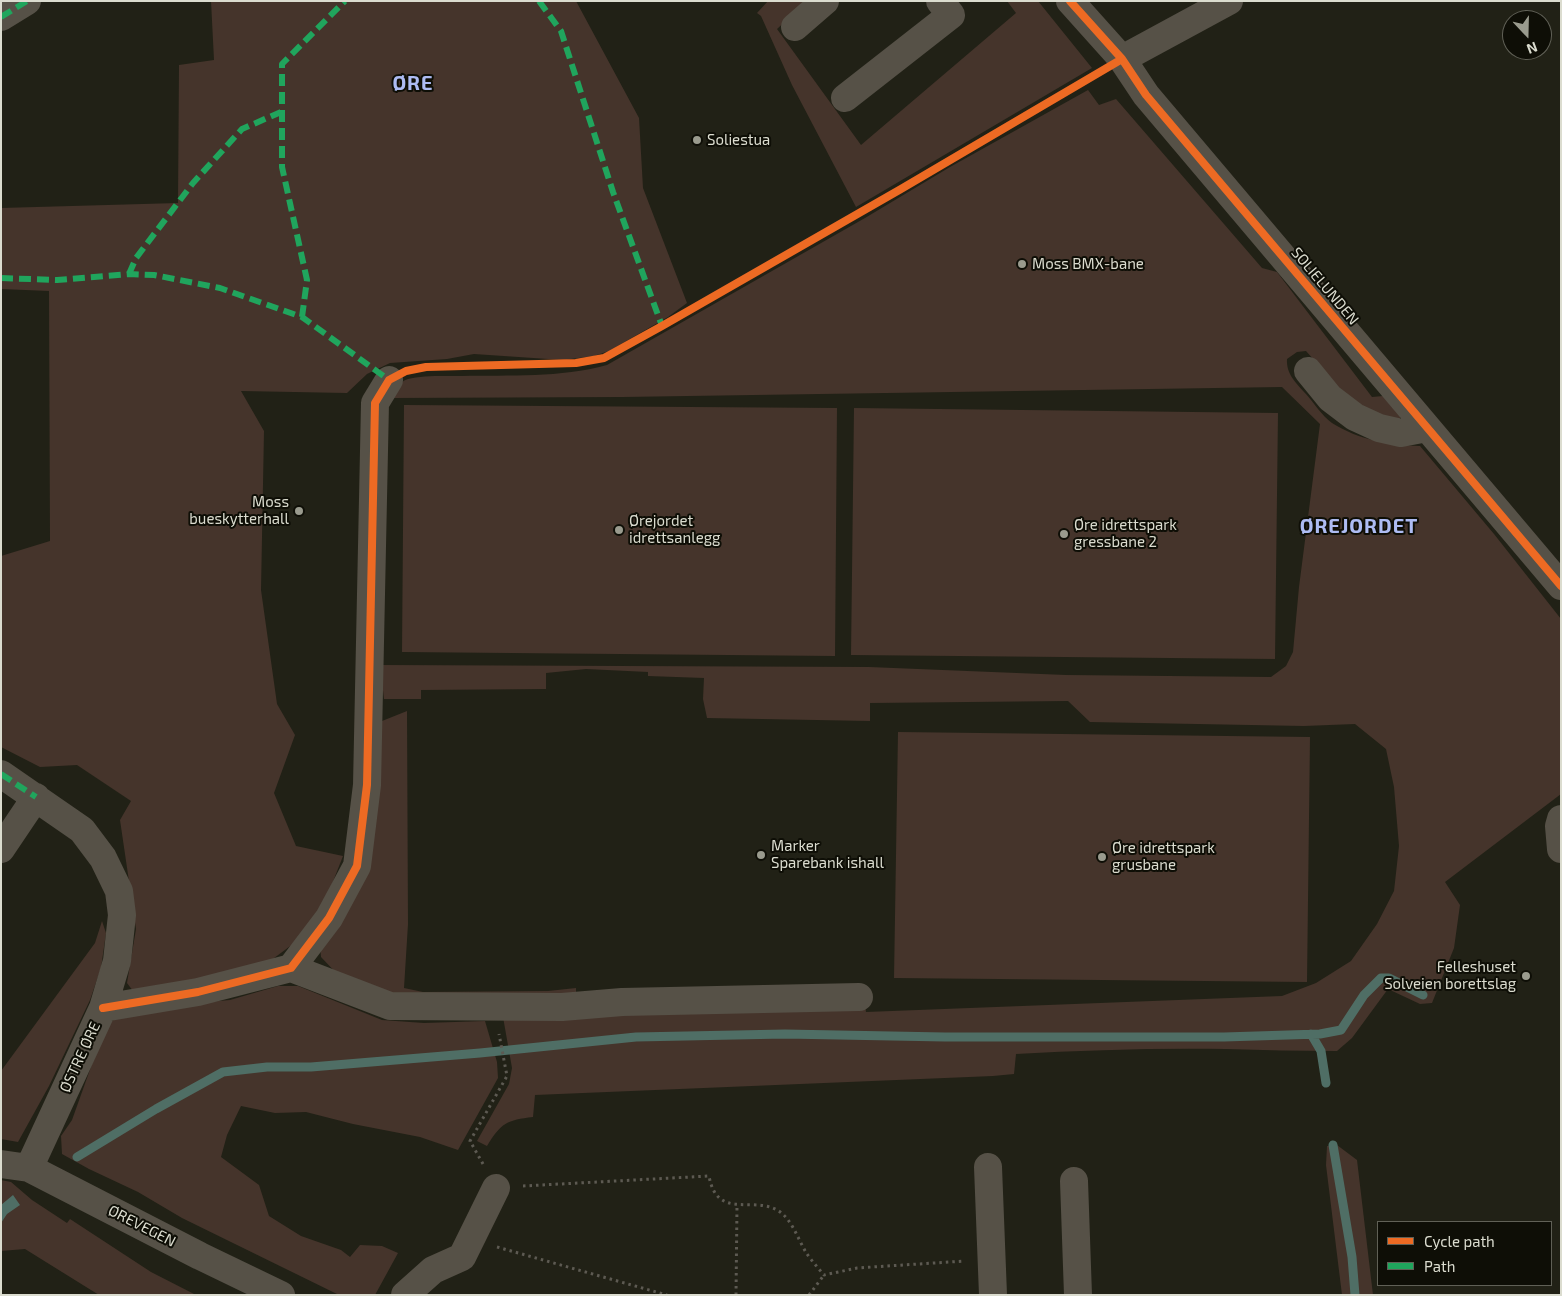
<!DOCTYPE html>
<html>
<head>
<meta charset="utf-8">
<style>
  body { margin:0 }
  #map { position:relative; width:1562px; height:1296px; overflow:hidden; background:#212116; font-family:"Exo 2",sans-serif }
  canvas { display:block }
  .frame { position:absolute; inset:0; border:2px solid #dbdccf; pointer-events:none }
  .legend { position:absolute; left:1377px; top:1221px; width:175px; height:65px; box-sizing:border-box; background:#0e0e06; border:1px solid #606056; margin:0; padding:6px 9px; list-style:none; font-size:15px; color:#dbdccf }
  .legend li { display:flex; align-items:center; gap:10px; height:25px }
  .legend b { width:25px; border:1px solid #606056 }
  .north { position:absolute; left:1502px; top:10px; width:50px; height:50px; box-sizing:border-box; background:#0e0e06; border:1px solid #606056; border-radius:50%; rotate:159deg; font-size:14px; font-weight:700; line-height:20px; text-align:center; color:#dbdccf }
  .north::after { content:''; display:block; margin:auto; width:18px; height:22px; background:#9a9b8e; clip-path:polygon(50% 0,100% 100%,50% 72%,0 100%) }
</style>
</head>
<body>
<div id="map">
<canvas width="1562" height="1296"></canvas>
<div class="frame"></div>
<ul class="legend">
<li><b style="height:6px;background:#ed6a23"></b>Cycle path</li>
<li><b style="height:6px;background:#20a55d"></b>Path</li>
</ul>
<div class="north">N</div>
</div>
<script>
const ctx = document.querySelector('canvas').getContext('2d');
ctx.lineJoin = 'round';
function fill(path, color) { ctx.fillStyle = color; ctx.fill(path, 'evenodd'); }
function stroke(path, color, width, dash) { ctx.strokeStyle = color; ctx.lineWidth = width; ctx.lineCap = dash ? 'butt' : 'round'; ctx.setLineDash(dash || []); ctx.stroke(path); }
function label(font, color, halo, rows, align = 'center') {
  ctx.font = font + ' "Exo 2",sans-serif'; ctx.lineWidth = 4; ctx.setLineDash([]); ctx.textBaseline = 'middle'; ctx.strokeStyle = halo; ctx.fillStyle = color; for (const [text, x, y, turn = 0] of rows) {
    ctx.save(); ctx.translate(x, y); ctx.rotate((+turn || 0) * Math.PI / 180); ctx.textAlign = isNaN(turn) ? turn : align; if (halo) ctx.strokeText(text, 0, 0); ctx.fillText(text, 0, 0); ctx.restore();
  }
}
fill(new Path2D(`
  M211,1h365l63,117 4,70 44,115 -19,14 -59,34 -15,5 -31,4 -89,-6 -27,5 -57,4 -23,11 -20,19 -106,-2 23,40 -3,159 16,114 18,31 -21,58 22,53 47,10 -18,46 -28,39 -35,26 -129,24 -6,-8 9,-54 -16,-109 11,-19 -54,-36 -37,2 -39,-20v-191l49,-15 -1,-250 -48,-2v-81l177,-5 1,-138 35,-5z
  M768,1h39l-30,28 84,116 155,-132 -9,-12h31l54,67 -236,139 -64,-122 -31,-69 -4,-3z
  M1088,90l11,15 17,-6 146,169 15,4 95,125 11,-1 17,18v8l-12,-1 -42,-25 -40,-45 -9,1 -10,7c-1,15 9,24 19,35 8,9 16,22 26,29 27,17 57,22 88,23l74,88 67,85v175l-116,88 15,23 -6,43 -22,55 -12,1 -32,-15 -36,49 -15,13c-37,0 -74,-1 -111,-2 -69,-1 -140,1 -210,5l-2,20 -21,2 -458,19 -2,22c-26,3 -32,6 -46,29l-10,-5 32,-57 3,-16 -9,-51 362,-12 1,7 416,-16 34,-13 35,-22 26,-37 17,-33 5,-45 -5,-59 -8,-38 -31,-25 -51,2 -214,-4 -22,-21 -198,2v18l-163,-3 -4,-19 1,-21 -56,-2v-4l-62,-3 -40,4v16l-125,1v9h-37l-4,-34 489,2 197,8 205,2 15,-11 7,-14 6,-65 21,-163 -38,-37 -660,10 -231,1c3,-8 8,-16 17,-19 14,-4 39,-3 54,-3 48,-1 98,2 145,-11l258,-147 85,-51z
  M404,405l433,3 -2,248 -433,-4z
  M854,408l424,5 -3,246 -424,-4z
  M407,711l1,213 -4,64 19,4 125,-1 28,-3v6l-180,6 -57,-24 -18,-19 -1,-12 7,-9 55,-215z
  M898,732l412,5 -3,245 -413,-4z
  M102,921l4,12 -5,35 -11,32 -41,86 -31,56 -17,-3v-68l94,-128z
  M278,986h20l84,34 42,3 61,-2 12,41 1,16 -40,72 -38,-13 -67,-13 -47,-12 -31,1 -34,-7 -14,29 -6,22 38,28 10,31 32,20 40,14 9,7 10,-12 22,1 16,7 -23,42h-36l-157,-77 -44,-26 -49,-23 -27,-15 -1,-18 11,-16 20,-56 19,-43 38,-14 81,-7z
  M1337,1145l20,15 16,135h-31l-16,-130 1,-19z
  M1,1180l10,2 21,18 35,23 3,-4 81,53 45,23h-97l-74,-46 -24,2z`), '#45342b');
fill(new Path2D(`
  M13,1195l7,10 -13,9 -6,9v-18z`), '#4f6e65');
stroke(new Path2D(`
  M1311,1034l10,17 5,32
  M1333,1145l19,112 3,38
  M77,1157l79,-48 67,-37 44,-5h44l169,-14 156,-16 149,-3 160,3h279l96,-3 21,-4 23,-35 17,-17h8l34,17`), '#4f6e65', 9);
stroke(new Path2D(`
  M483,1164l-13,-23 37,-65 -8,-42
  M523,1186l186,-10c8,44 42,20 68,34 15,8 21,30 30,44 5,7 11,14 17,21l33,-7 108,-7
  M497,1247l170,48
  M736,1295l1,-90
  M809,1295l15,-20`), '#5d5a52', 3, [2.5, 4]);
stroke(new Path2D(`
  M1070,1l52,58 24,36 415,491
  M1,17l26,-16
  M795,27l30,-26
  M1122,59l107,-58
  M845,98l106,-83 -11,-14
  M1308,371l22,27 25,19 24,11 22,5 26,-5
  M1,774l81,56 21,28 16,33 3,24 -5,46 -14,47 -74,160
  M1561,819l-2,7 2,23
  M1,849l35,-52
  M291,968l99,38 172,1 60,-5 237,-5
  M103,1008l95,-16 93,-24 38,-50 28,-52 10,-81 8,-382 14,-23
  M1,1164l28,4 171,88 81,39
  M988,1167l5,128
  M1074,1181l4,114
  M405,1295l28,-25 29,-13 34,-69`), '#565147', 28);
stroke(new Path2D(`
  M539,1l22,30 52,161 49,134
  M1,17l26,-16
  M129,274l7,-16 57,-75 49,-54 39,-17
  M1,278l56,2 72,-6 25,1 66,13 82,29 87,63
  M302,317l5,-37 -25,-113v-103l63,-63
  M1,774l35,23`), '#20a55d', 6, [12, 6]);
stroke(new Path2D(`
  M1070,1l52,58 24,36 415,491
  M103,1008l95,-16 93,-24 38,-50 28,-52 10,-81 8,-382 14,-23 17,-9 20,-4 150,-4 28,-5 58,-32 239,-137 221,-130`), '#ed6a23', 8);
for (const [x, y, r, color] of [
  [697,140,5,"#9a9b8e"],
  [1022,264,5,"#9a9b8e"],
  [299,511,5,"#9a9b8e"],
  [619,530,5,"#9a9b8e"],
  [1064,534,5,"#9a9b8e"],
  [761,855,5,"#9a9b8e"],
  [1102,857,5,"#9a9b8e"],
  [1526,976,5,"#9a9b8e"]
]) { const dot = new Path2D(); dot.arc(x, y, r, 0, 2 * Math.PI); ctx.fillStyle = color; ctx.fill(dot); stroke(dot, '#0e0e06', 2); }
label('15px', '#dbdccf', '#0e0e06', [
  ["Soliestua",707,140],
  ["Moss BMX-bane",1032,264],
  ["Moss",289,502,"right"],
  ["bueskytterhall",289,519,"right"],
  ["Ørejordet",629,521],
  ["idrettsanlegg",629,538],
  ["Øre idrettspark",1074,525],
  ["gressbane 2",1074,542],
  ["Marker",771,846],
  ["Sparebank ishall",771,863],
  ["Øre idrettspark",1112,848],
  ["grusbane",1112,865],
  ["Felleshuset",1516,967,"right"],
  ["Solveien borettslag",1516,984,"right"]
], 'left');
label('15px', '#dbdccf', '#0e0e06', [
  ["SOLIELUNDEN",1325,286,50],
  ["ØSTRE ØRE",80,1057,-65],
  ["ØREVEGEN",142,1226,27]
]);
ctx.letterSpacing = '1px';
label('bold 20px', '#aebcf3', '#0e0e06', [
  ["ØRE",413,83],
  ["ØREJORDET",1359,526]
]);
ctx.letterSpacing = '0px';
</script>
</body>
</html>
